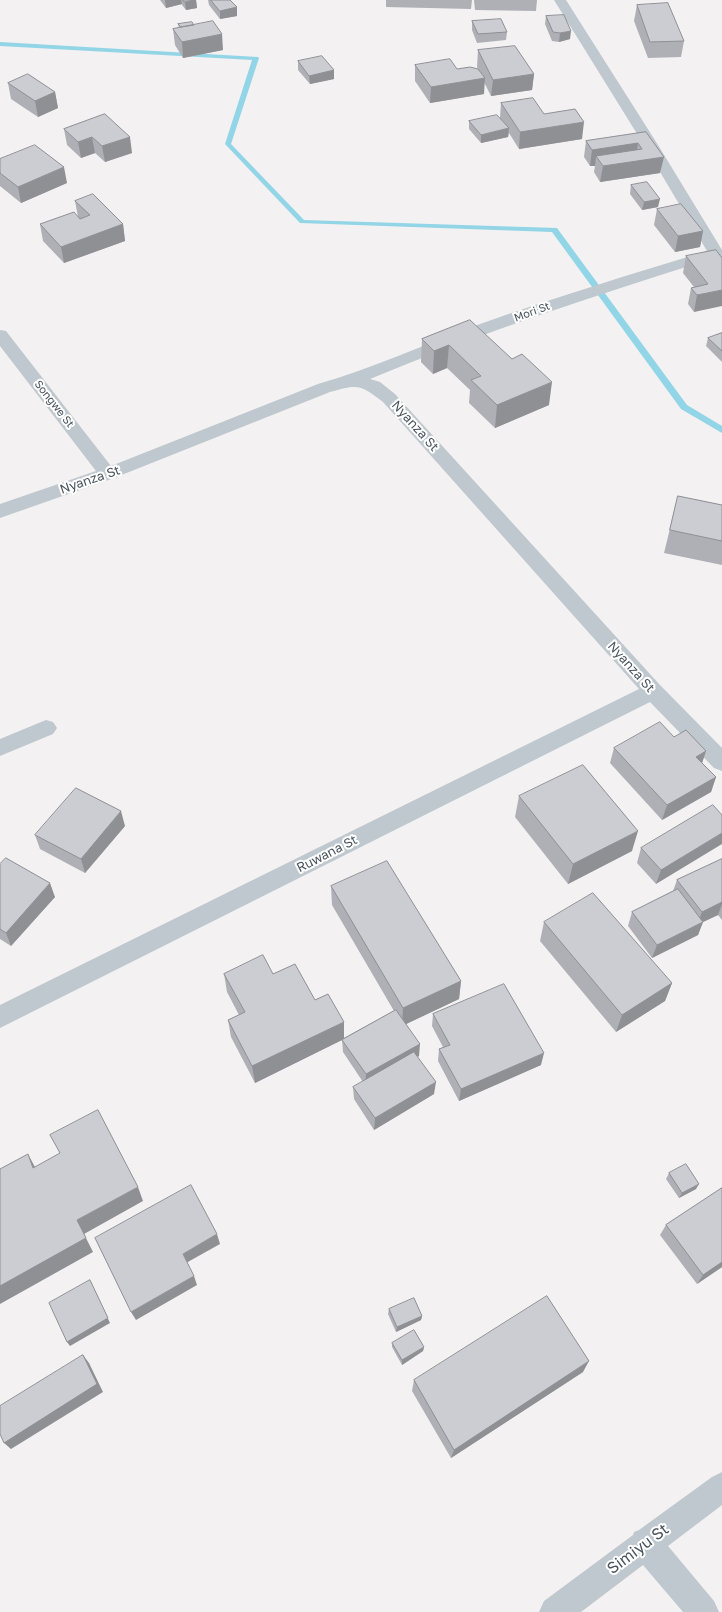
<!DOCTYPE html>
<html>
<head>
<meta charset="utf-8">
<style>
  body { margin:0 }
  canvas { display:block; background:#f3f1f1 }
</style>
</head>
<body>
<canvas width="722" height="1612"></canvas>
<script>
const ctx = document.querySelector('canvas').getContext('2d');
ctx.lineJoin = 'round';
function fill(path, color) { ctx.fillStyle = color; ctx.fill(path, 'evenodd'); }
function stroke(path, color, width, dash) { ctx.strokeStyle = color; ctx.lineWidth = width; ctx.lineCap = dash ? 'butt' : 'round'; ctx.setLineDash(dash || []); ctx.stroke(path); }
function label(font, color, halo, rows, align = 'center') {
  ctx.font = font + ' "Golos Text",sans-serif'; ctx.lineWidth = 4; ctx.setLineDash([]); ctx.textBaseline = 'middle'; ctx.strokeStyle = halo; ctx.fillStyle = color; for (const [text, x, y, turn = 0] of rows) {
    ctx.save(); ctx.translate(x, y); ctx.rotate((+turn || 0) * Math.PI / 180); ctx.textAlign = isNaN(turn) ? turn : align; if (halo) ctx.strokeText(text, 0, 0); ctx.fillText(text, 0, 0); ctx.restore();
  }
}
fill(new Path2D(`
  M0,42l258,15 1,1 -28,86 73,76 253,8 130,177 35,21v7l-41,-24 -129,-177 -252,-9 -75,-79 27,-84 -252,-14z`), '#92d5e7');
fill(new Path2D(`
  M554,0h12l92,145 64,105v18l-6,-2 -4,-7c-116,36 -231,74 -342,120l10,3 15,12 265,291 62,63v23l-8,-3 -64,-66 -650,326v-23l639,-316 -256,-287c-23,-18 -25,-18 -53,-10l-216,86 -114,40v-14l96,-33 -96,-125v-16l6,1 105,135 207,-82c55,-16 108,-40 162,-60 74,-26 151,-50 227,-73l-63,-106z
  M46,720l7,2 4,6 -4,6 -53,22v-17z
  M722,1472v33l-54,41 46,55 5,11h-36l-40,-47 -62,47h-42l5,-11 89,-66 1,-3 5,-2 73,-53z`), '#bfc8ce');
fill(new Path2D(`
  M160,0h36l1,8 -11,2 -4,-5v-1l-16,4z
  M208,0h22l7,16 -17,3 -11,-14z
  M386,0h86l-1,9 -85,-2z
  M474,0h63l-1,11 -61,-1z
  M637,5l47,36 -3,16 -33,1 -14,-37z
  M546,16l24,23 -11,3 -7,-1 -7,-17z
  M472,21l35,11 -1,8 -29,3 -5,-13z
  M178,24l16,1 29,25 -40,8 -8,-13 -2,-16 6,-1z
  M478,50l56,24 -2,16 -41,6 -7,-14v12l-54,9 -15,-22v-16l42,4h21l-1,-2z
  M298,61l36,9v9l-24,5 -12,-14z
  M8,83l47,9 3,16 -20,9 -27,-18z
  M501,103l43,11 38,25 -63,10 -10,-16 -1,4 -27,6 -12,-14v-8l31,-3z
  M105,114l27,39 -27,9 -10,-9 -14,5 -14,-13 -3,-16z
  M646,132l14,41 -60,9 -6,-10 1,-6h-5l-6,-9 2,-16z
  M0,159l67,24 -46,20 -21,-17z
  M631,185l27,22 -16,3 -12,-16z
  M75,201l48,23 2,17 -61,22 -21,-22 -3,-17 38,-7z
  M657,209l46,22 -3,16 -25,5 -21,-27z
  M686,256l36,2 -28,54 -6,-8 3,-16 3,-1 -11,-14z
  M470,320l79,85 -54,23 -26,-25 1,-13 -23,-22 -14,6 -12,-12 1,-23z
  M722,333v29l-16,-16 2,-8z
  M678,496l44,9v60l-58,-12z
  M674,737l32,14 -4,12 14,14 -5,15 -49,28 -52,-57 4,-15z
  M519,796l113,55 -64,33 -53,-67z
  M722,815l-66,69 -19,-21 4,-15z
  M125,826l-40,47 -45,-24 -5,-14z
  M722,859v61l-4,-5 -15,7 -5,13 -46,23 -24,-32 4,-14 41,-21 4,-11z
  M0,864l55,33 -44,49 -11,-7z
  M331,886l130,95 -2,18 -53,25 13,32 -2,1 17,37 -60,36 -20,-31 -1,-12 10,-5 -20,-30 -1,-12 -87,43 -24,-46 -3,-17 11,-5 -12,-23 -3,-18h49l42,26 29,38 50,-27 -62,-106z
  M544,922l128,61 -7,18 -49,31 -76,-91z
  M433,1014l108,51 -82,36 -21,-40 1,-12 4,-2 -11,-21z
  M669,1173l27,16 -17,9 -13,-19z
  M722,1188v79l-25,17 -37,-49 6,-10z
  M389,1309l33,7 -1,4 -25,12 -8,-18z
  M392,1343l32,4 -1,4 -21,14 -10,-18z
  M583,1372l-132,86 -39,-67 2,-11z`), '#afb0b5');
fill(new Path2D(`
  M165,0h16l1,4 -16,4z
  M194,0h2l1,8 -11,2 -1,-8z
  M237,7v9l-17,3v-8z
  M571,31l-1,8 -11,3 1,-9z
  M222,34l1,16 -40,8 -1,-16z
  M334,70v9l-24,5 -1,-8z
  M534,74l-2,16 -41,6 2,-16z
  M485,78l-1,16 -54,9 1,-16z
  M55,92l3,16 -20,9 -3,-16z
  M584,122l-2,17 -63,10 1,-17z
  M509,128l-1,9 -27,6v-8z
  M92,137l3,16 -14,5 -3,-16z
  M130,137l2,16 -27,9 -3,-16z
  M638,143l-2,17 -40,-4 -1,10h-5l2,-16z
  M664,157l-4,16 -60,9 3,-16z
  M64,167l3,16 -46,20 -3,-16z
  M660,199l-2,8 -16,3 2,-8z
  M123,224l2,17 -61,22 -3,-16z
  M703,231l-3,16 -25,5 3,-16z
  M722,290v16l-28,6 3,-17z
  M449,345l-2,23 -14,6 1,-23z
  M552,382l-3,23 -54,23 2,-23z
  M706,751l-5,15 -5,-9z
  M716,777l-5,15 -49,28 5,-15z
  M121,811l4,15 -40,47 -4,-14z
  M638,831l-6,20 -64,33 5,-20z
  M722,833v11l-66,40 5,-14z
  M50,883l5,14 -44,49 -5,-13z
  M722,902v2l-4,11 -15,7 -5,13 -46,23 5,-13 40,-20 5,-13z
  M461,981l-2,18 -57,27 1,-18z
  M672,983l-7,18 -49,31 6,-17z
  M344,1022v17l-89,44 -3,-17z
  M420,1044l-1,12 -54,30 1,-12z
  M544,1053l-3,12 -82,36 2,-12z
  M436,1082l-2,12 -60,36 1,-12z
  M28,1154l8,15 -3,-1z
  M699,1184l-3,5 -17,9 3,-5z
  M138,1187l5,14 -59,33 9,18 -93,52v-18l77,-66z
  M217,1234l3,10 -34,19 -3,-9z
  M722,1262v5l-25,17 6,-9z
  M194,1276l3,9 -61,35 -5,-8z
  M90,1280l20,43 -40,23 -3,-4z
  M422,1316l-1,4 -25,12 1,-5z
  M424,1347l-1,4 -21,14v-5z
  M83,1355l6,8 14,29 -92,57 -7,-6z
  M589,1361l-6,11 -132,86 3,-8z`), '#8e9094');
const building = new Path2D(`
  M183,0h11l-9,2z
  M211,0h19l7,7 -17,4z
  M668,3l16,38 -34,1 -13,-37z
  M564,15l7,16 -11,2 -7,-1 -7,-16z
  M501,19l6,13 -29,2 -6,-13z
  M213,21l9,13 -40,8 -9,-13z
  M192,22l2,3 -13,2 -3,-3z
  M515,46l19,28 -41,6 -15,-30z
  M322,56l12,14 -25,6 -11,-15z
  M450,59l7,10 13,-2 8,2 7,9 -54,9 -16,-22z
  M28,74l27,18 -20,9 -27,-18z
  M533,98l11,16 31,-5 9,13 -64,10 -19,-29z
  M105,114l25,23 -28,9 -10,-9 -14,5 -14,-13z
  M497,115l12,13 -28,7 -12,-14z
  M646,132l18,25 -61,9 -7,-10 46,-7 -4,-6 -46,7 -6,-9z
  M35,145l29,22 -46,20 -18,-14v-14z
  M647,182l13,17 -16,3 -13,-17z
  M93,194l30,30 -62,23 -21,-23 34,-12 6,7 10,-4 -15,-14z
  M681,204l22,27 -25,5 -21,-27z
  M716,250l6,8v32l-25,5 -6,-7 17,-4 -22,-28z
  M470,320l42,39 10,-5 30,28 -55,23 -26,-25 10,-4 -32,-31 -15,6 -12,-12z
  M722,333v18l-14,-13z
  M678,496l44,9v36l-52,-11z
  M660,722l14,15 12,-7 20,21 -10,6 20,20 -49,28 -53,-57z
  M583,765l55,66 -65,33 -54,-68z
  M76,788l45,23 -40,48 -46,-24z
  M713,805l9,10v18l-61,37 -20,-22z
  M6,858l44,25 -44,50 -6,-4v-65z
  M722,859v43l-20,10 -25,-32z
  M387,861l74,120 -58,27 -72,-122z
  M678,889l25,33 -46,23 -25,-33z
  M593,893l79,90 -50,32 -78,-93z
  M263,955l10,19 22,-10 20,36 13,-6 16,28 -92,44 -24,-46 17,-8 -21,-38z
  M504,984l40,69 -83,36 -22,-40 11,-4 -17,-31z
  M396,1010l24,34 -54,30 -24,-34z
  M414,1052l22,30 -61,36 -22,-31z
  M98,1110l40,77 -61,33 9,18 -86,48v-117l28,-15 5,14 27,-15 -10,-18z
  M686,1164l13,20 -17,9 -13,-20z
  M191,1185l26,49 -34,20 11,22 -63,36 -36,-74z
  M722,1188v74l-19,13 -37,-50z
  M90,1280l18,38 -41,24 -18,-39z
  M547,1296l42,65 -135,89 -40,-70z
  M414,1298l8,18 -25,11 -8,-18z
  M414,1330l10,17 -22,13 -10,-17z
  M83,1355l14,29 -93,59 -4,-9v-28z`);
fill(building, '#cbcdd3');
stroke(building, '#8e9094', 1);
label('11px', '#49545d', '#fff', [
  ["Mori St",532,312,-20],
  ["Songwe St",54,404,52]
]);
label('13px', '#49545d', '#fff', [
  ["Nyanza St",415,426,48],
  ["Nyanza St",90,480,-19],
  ["Nyanza St",631,667,48],
  ["Ruwana St",327,854,-27]
]);
label('16px', '#49545d', '#fff', [
  ["Simiyu St",638,1549,-37]
]);
</script>
</body>
</html>
